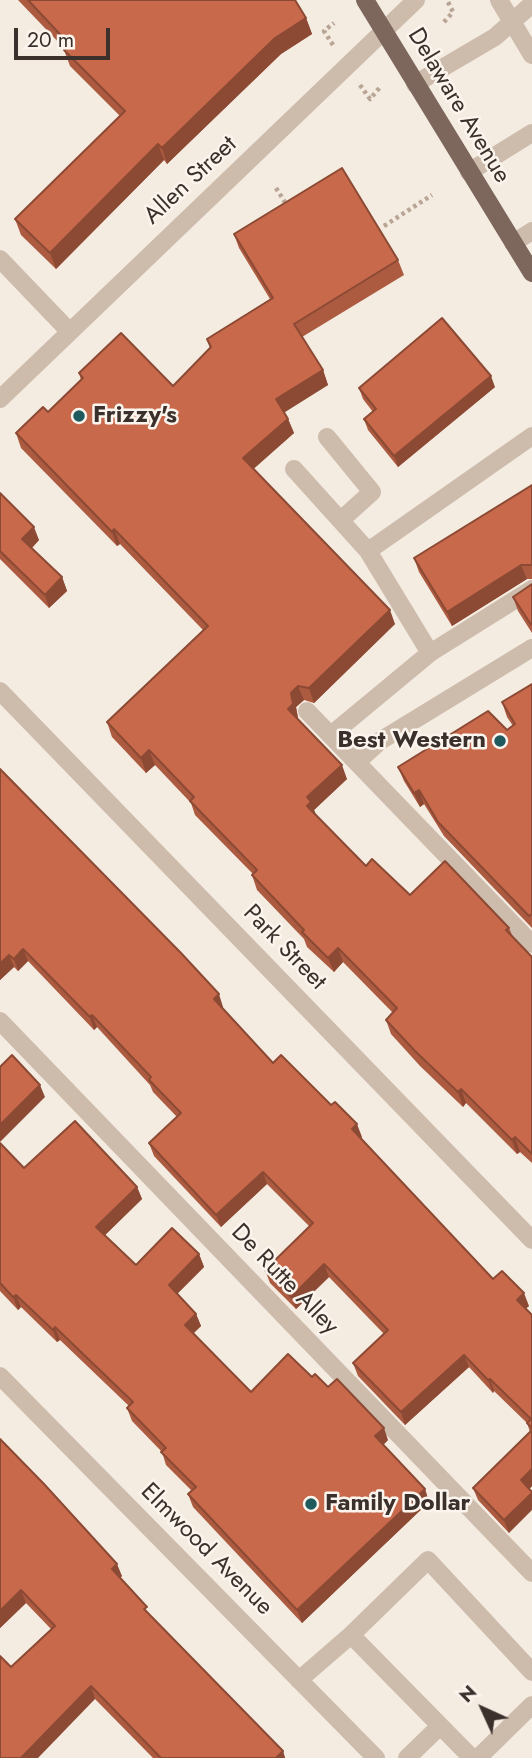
<!DOCTYPE html>
<html>
<head>
<meta charset="utf-8">
<style>
  body { margin:0 }
  #map { position:relative; width:532px; height:1758px; overflow:hidden; background:#f4ebe1; font-family:Jost,sans-serif }
  canvas { display:block }
  .north { position:absolute; left:448px; top:1674px; width:70px; height:70px; -webkit-text-stroke:5px #fbf5ee; paint-order:stroke; rotate:315deg; font-size:19px; font-weight:700; line-height:28px; text-align:center; color:#3b302b }
  .north::after { content:''; display:block; margin:auto; width:24px; height:32px; background:#3b302b; clip-path:polygon(50% 0,100% 100%,50% 72%,0 100%) }
  .scale { position:absolute; left:14px; top:28px; width:96px; height:32px; box-sizing:border-box; border:4px solid #3b302b; border-top:0; padding-left:9px; font-size:21px; line-height:24px; white-space:nowrap; color:#3b302b; -webkit-text-stroke:5px #fbf5ee; paint-order:stroke }
</style>
</head>
<body>
<div id="map">
<canvas width="532" height="1758"></canvas>
<div class="north">N</div>
<div class="scale">20 m</div>
</div>
<script>
const ctx = document.querySelector('canvas').getContext('2d');
ctx.lineJoin = 'round';
function stroke(path, color, width, dash) { ctx.strokeStyle = color; ctx.lineWidth = width; ctx.lineCap = dash ? 'butt' : 'round'; ctx.setLineDash(dash || []); ctx.stroke(path); }
function fill(path, color) { ctx.fillStyle = color; ctx.fill(path, 'evenodd'); }
function label(font, color, halo, rows, align = 'center') {
  ctx.font = font + ' Jost,sans-serif'; ctx.lineWidth = 5; ctx.setLineDash([]); ctx.textBaseline = 'middle'; ctx.strokeStyle = halo; ctx.fillStyle = color; for (const [text, x, y, turn = 0] of rows) {
    ctx.save(); ctx.translate(x, y); ctx.rotate((+turn || 0) * Math.PI / 180); ctx.textAlign = isNaN(turn) ? turn : align; if (halo) ctx.strokeText(text, 0, 0); ctx.fillText(text, 0, 0); ctx.restore();
  }
}
stroke(new Path2D(`
  M444,22l9,-10 -6,-12
  M333,45l-9,-14 10,-8
  M360,85l10,14 11,-13
  M276,188l12,19
  M384,226l48,-31`), '#b9a596', 4.5, [3.5, 3.5]);
stroke(new Path2D(`
  M499,0l33,55
  M415,84l80,-47 37,-33
  M469,172l63,-39
  M513,243l19,-12
  M327,437l45,55 -31,28
  M294,469l74,82
  M430,653l-62,-102 164,-115
  M307,711l225,233
  M331,735l99,-82 102,-64
  M357,762l23,-21 152,-93
  M0,1021l532,552
  M351,1635l121,123
  M299,1680l52,-45 77,-75 104,112
  M407,1758l33,-32
  M478,1758l54,-53`), '#cdbbac', 18);
stroke(new Path2D(`
  M0,259l69,72
  M0,399l416,-399
  M0,691l532,549`), '#cdbbac', 18);
stroke(new Path2D(`
  M0,1376l376,382`), '#cdbbac', 18);
stroke(new Path2D(`
  M365,0l167,273`), '#7d675c', 18);
fill(new Path2D(`
  M18,0h277l11,18 6,16 -31,20 -114,110 -3,-4 -108,109 -35,-34 -6,-16 105,-103 -50,-50 -6,-16 1,-1z
  M234,234l164,26 6,15 -102,62 21,33 5,15 -44,27 4,7 6,14 -41,36 142,155 -81,79 -10,-3 -8,7 2,11 -1,1 50,60 -33,31 2,5 50,51 44,29 99,33 4,9 19,20v206l-12,-11 -3,2 -51,-51 -3,4 -43,-41 -29,-32 -5,-14 7,-7 -50,-51 -9,10 -27,-25 -3,-8 -47,-49 -5,-15 1,-1 -58,-59 -4,-12 -36,-38 -9,8 -34,-36 -5,-15 96,-92 -83,-86 -3,2 -96,-98 -5,-15 32,-21 33,-32 -2,-7 94,13 37,-38 -3,-9 63,-40 -31,-51z
  M495,387l-97,80 -30,-37 -4,-11 9,-7 -10,-13 -4,-11z
  M532,485v94h-5l-75,47 -33,-54 -5,-14z
  M0,493l39,47 -7,8 30,29 5,14 -18,17 -49,-49z
  M532,584v49l-14,-22 -5,-14z
  M532,684v244l-88,-92 -20,-32 -4,3 -16,-26 -6,-14 109,-37 6,-4 -6,-9 -5,-15z
  M0,769l223,238 -1,1 51,55 89,74 -1,1 132,141 36,27 -3,2 6,7v171l-3,3 -20,44 -31,-33 -5,-12 57,-56 -3,-9 -33,-32 -1,2 -24,-26 -64,58 -47,-49 -5,-13 31,-29 -55,-57 -33,32 -26,-26 -5,-13 45,-43 -43,-43 -46,43 -67,-71 -5,-13 28,-26 -24,-25 -3,-7 -53,-58 -3,3 -66,-69 -10,10 -4,-4 -14,13z
  M0,1143l24,25 113,19 5,12 -37,36 31,30 63,-11 5,13 -27,27 19,20 5,12 -8,8 58,58 61,-15 16,10 60,53 -5,5 42,44 4,13 -127,121 -109,-116 -5,-13 4,-3 -26,-26 -4,-13 -30,-31 -5,-13 2,-2 -69,-66 -3,2 -36,-35 -3,3 -18,-19z
  M0,1439l122,137 -2,2 29,36 134,137 2,7h-132l-58,-59 -84,-32 40,-38 -25,-26 -26,25z`), '#ac5a40');
fill(new Path2D(`
  M306,18l6,16 -31,20 -114,110 -5,-16 113,-110z
  M158,144l6,16 -108,109 -6,-16z
  M323,370l5,15 -46,29 -6,-15z
  M491,376l4,11 -97,80 -4,-11z
  M288,419l6,14 -45,40 -6,-15z
  M34,527l5,13 -12,13 -5,-14z
  M114,529l6,15 -3,2 -5,-14z
  M521,565l6,14 -75,47 -5,-14z
  M62,577l5,14 -18,17 -4,-13z
  M390,610l5,14 -81,79 -5,-15z
  M298,686l6,14 -8,7 2,11 -5,6 -5,-15 3,-16z
  M149,750l6,15 -9,8 -5,-15z
  M342,765l5,14 -33,31 3,7 -10,-11v-9z
  M419,790l5,14 -4,3 -6,-14z
  M338,948l5,14 -9,10 -6,-14z
  M23,949l5,12 -10,10 -4,-12z
  M9,955l5,12 -14,13v-16z
  M219,994l4,13 -5,5 -4,-13z
  M92,1015l5,12 -3,3 -4,-13z
  M40,1085l5,12 -45,45v-17z
  M461,1089l5,14 -3,4 -5,-15z
  M357,1124l5,13 -5,4 -5,-12z
  M515,1137l5,15 -3,2 -5,-14z
  M263,1172l4,12 -46,43 -5,-12z
  M137,1187l5,12 -41,40 -5,-12z
  M199,1254l5,13 -31,31 -4,-13z
  M324,1264l5,13 -33,32 -5,-12z
  M524,1293l5,13 -7,6 -5,-12z
  M16,1295l5,12 -3,3 -5,-13z
  M196,1314l5,12 -12,11 -4,-12z
  M55,1327l5,13 -3,2 -4,-12z
  M464,1355l5,12 -64,58 -4,-13z
  M490,1379l4,12 -1,2 -5,-13z
  M384,1428l4,12 -9,9 -4,-13z
  M532,1469v17l-6,7 -5,-13z
  M425,1489l4,13 -127,121 -5,-13z
  M532,1493v17l-23,23 -5,-13z
  M117,1564l5,12 -6,5 -4,-12z
  M21,1590l5,13 -26,25v-17z
  M91,1686l4,13 -57,59h-17z
  M283,1751l2,7h-9z`), '#8c4a34');
const building = new Path2D(`
  M28,0h267l11,18 -31,20 -113,110 -4,-4 -108,109 -35,-34 110,-108 -61,-61 7,-4z
  M342,168l56,92 -104,64 29,46 -47,29 12,20 -45,39 147,152 -81,78 -11,-2 -7,7 2,11 -5,5 54,56 -35,32 4,5 -4,4 59,60 6,-7 38,36 35,-34 64,67 -3,2 26,27v197l-17,-17 -3,3 -51,-51 -3,3 -43,-41 -29,-31 11,-12 -59,-60 -10,10 -26,-26 2,-2 -52,-55 5,-5 -67,-69 4,-4 -45,-47 -8,8 -34,-36 101,-96 -94,-97 -2,3 -96,-99 27,-26 5,5 35,-34 -4,-5 42,-40 52,53 38,-39 -4,-8 66,-41 -39,-64z
  M442,318l49,58 -97,80 -30,-37 12,-10 -17,-21z
  M532,485v80h-11l-74,47 -33,-54z
  M0,493l34,34 -12,12 40,38 -17,18 -45,-44z
  M532,584v41l-2,-2 -17,-26z
  M532,684v230l-3,2 -91,-94 -19,-32 -5,3 -16,-26 90,-56 19,19 8,-6 -13,-22z
  M0,769l181,184 38,41 -5,5 59,64 8,-8 50,50 4,-3 22,22 -5,5 141,150 9,-8 22,22 -7,7 15,15v113l-5,-5 4,-4 -41,-40 -2,1 -24,-25 -63,57 -48,-49 35,-33 -64,-66 -33,33 -26,-27 48,-47 -50,-51 -47,43 -67,-72 32,-30 -32,-33 2,-3 -59,-62 -2,2 -67,-68 -9,10 -5,-4 -9,9z
  M12,1055l28,30 -40,40v-58z
  M75,1121l62,66 -41,40 40,38 36,-37 27,26 -30,31 27,29 -11,11 66,67 37,-38 24,23 3,-3 13,13 9,-8 47,49 -9,8 50,53 -128,121 -109,-116 8,-7 -35,-35 5,-4 -39,-40 6,-6 -78,-75 -2,3 -37,-35 -3,2 -13,-14v-140l24,25z
  M532,1430v39l-11,11 11,12v1l-28,27 -31,-32z
  M0,1439l44,45 73,80 -5,5 35,38 -3,2 139,142 -7,7h-115l-70,-72 -70,72h-21v-102l11,11 44,-41 -34,-36 -21,21z`);
fill(building, '#c8694b');
stroke(building, '#8c4a34', 2);
for (const [x, y, r, color] of [
  [79,416,7,"#1f5a5e"],
  [500,741,7,"#1f5a5e"],
  [311,1504,7,"#1f5a5e"]
]) { const dot = new Path2D(); dot.arc(x, y, r, 0, 2 * Math.PI); ctx.fillStyle = color; ctx.fill(dot); stroke(dot, '#fbf5ee', 2.5); }
label('24px', '#3b302b', '#fbf5ee', [
  ["Delaware Avenue",458,106,59],
  ["Allen Street",191,181,-43],
  ["Park Street",284,948,46],
  ["De Rutte Alley",284,1280,46],
  ["Elmwood Avenue",206,1550,45]
]);
label('bold 24px', '#3b302b', '#fbf5ee', [
  ["Frizzy's",93,416],
  ["Best Western",486,741,"right"],
  ["Family Dollar",325,1504]
], 'left');
</script>
</body>
</html>
